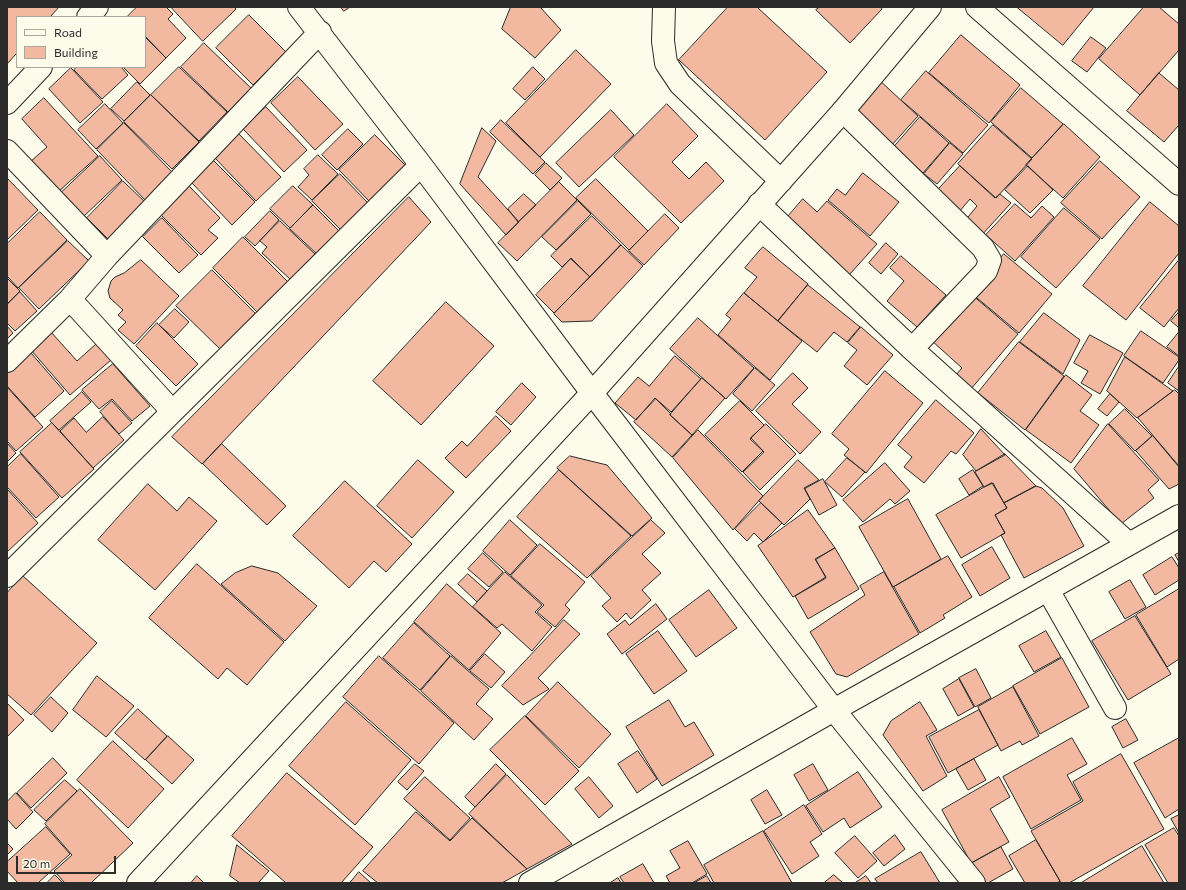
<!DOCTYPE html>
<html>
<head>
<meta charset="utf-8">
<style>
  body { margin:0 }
  #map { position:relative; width:1186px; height:890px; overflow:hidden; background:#fdfbea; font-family:Commissioner,sans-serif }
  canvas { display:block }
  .frame { position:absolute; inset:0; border:8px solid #2b2b2b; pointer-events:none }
  .legend { position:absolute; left:16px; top:16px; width:130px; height:52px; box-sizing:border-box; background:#fdfbea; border:1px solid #a9a89e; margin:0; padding:5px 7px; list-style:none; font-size:12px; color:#2b2b2b }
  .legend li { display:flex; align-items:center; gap:8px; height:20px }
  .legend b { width:20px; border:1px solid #a9a89e }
  .scale { position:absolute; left:16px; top:856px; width:100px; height:18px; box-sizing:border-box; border:2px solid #2b2b2b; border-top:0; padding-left:5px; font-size:12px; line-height:14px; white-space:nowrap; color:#2b2b2b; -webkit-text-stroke:3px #fdfbea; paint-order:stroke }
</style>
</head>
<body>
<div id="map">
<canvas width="1186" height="890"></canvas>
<div class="frame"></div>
<ul class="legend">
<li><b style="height:5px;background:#fdfbea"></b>Road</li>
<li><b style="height:11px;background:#f2b8a0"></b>Building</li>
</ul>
<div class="scale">20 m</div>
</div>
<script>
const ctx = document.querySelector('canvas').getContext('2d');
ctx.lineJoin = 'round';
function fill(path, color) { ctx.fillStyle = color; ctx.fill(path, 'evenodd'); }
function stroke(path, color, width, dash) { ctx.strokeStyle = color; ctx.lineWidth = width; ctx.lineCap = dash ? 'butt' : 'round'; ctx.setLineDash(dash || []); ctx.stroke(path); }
const building = new Path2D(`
  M7,7h52l-9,10h-33v36l-10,11z
  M137,7h29l7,7 -5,5 18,19 -20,20 -21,-22v-19h-18z
  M171,7h63l2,2 -33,32z
  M341,7h9l-6,4z
  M511,7h29l21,23 -26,28 -33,-29z
  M728,7h29l70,65 -62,68 -86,-80z
  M820,7h61l1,2 -32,34 -34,-33z
  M1017,7h77l-31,38z
  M1144,7h15l20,17v26l-39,45 -41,-36z
  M249,15l37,37 -33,33 -37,-37z
  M961,35l59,50 -31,38 -60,-50z
  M145,37l21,21 -26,26 -17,-17h22z
  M1091,37l15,11 -19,24 -15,-11z
  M204,43l47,45 -23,24 -47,-45z
  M576,50l35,34 -71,73 -34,-34z
  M77,67h44l7,8 -26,24 -28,-29z
  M179,67l48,45 -28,29 -48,-46z
  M533,67l12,12 -20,21 -12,-11z
  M71,68l32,34 -23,21 -31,-34z
  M926,71l62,54 -25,28 -62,-53z
  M1159,73l20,17v35l-15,17 -37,-31z
  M298,77l45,47 -28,26 -44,-47z
  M877,78l41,38 -27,30 -41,-38z
  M137,82l13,13 -26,26 -13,-12z
  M1021,88l42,36 -31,34 -41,-36z
  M151,95l48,47 -27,27 -48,-47z
  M44,98l54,58 -40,36 -28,-30 17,-15 -25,-28z
  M105,104l18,19 -27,26 -18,-19z
  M667,104l31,32 -26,26 17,17 17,-17 18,19 -43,42 -67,-66z
  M266,107l41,43 -23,22 -41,-43z
  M611,110l23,25 -55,52 -23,-24z
  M920,117l29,26 -26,30 -29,-26z
  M501,120l44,42 -12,12 -43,-42z
  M124,123l49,50 -28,27 -48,-50z
  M1064,124l36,33 -37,41 -37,-33z
  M993,125l39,34 -36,39 -38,-34z
  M482,128l14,13 -18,36 41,45 -13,13 -46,-51z
  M348,129l15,15 -26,26 -15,-15z
  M238,133l43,44 -25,24 -42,-44z
  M375,135l31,31 -36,36 -31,-32z
  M950,143l13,11 -26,30 -13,-10z
  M318,155l20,19 -26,26 -14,-13 11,-12 -5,-6z
  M100,156l22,24 -40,38 -22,-24z
  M213,160l42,42 -23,23 -41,-43z
  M1100,161l40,36 -38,42 -41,-36z
  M546,163l16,15 -12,12 -15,-15z
  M960,166l35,32 5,-4 11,9 -31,34 -16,-15 13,-16 -7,-7 -12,14 -23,-20z
  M1028,166l25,24 -23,23 -25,-23z
  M863,173l36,29 -29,34 -42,-36 9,-11 8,6z
  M340,174l28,29 -27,27 -29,-29z
  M7,178l31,32 -31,30z
  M596,179l52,52 -19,19 -53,-52z
  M123,181l22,21 -37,37 -21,-21z
  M559,182l18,18 -60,61 -19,-18z
  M189,186l31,32 -12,12 10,8 -17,17 -41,-41z
  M293,186l20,19 -23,23 -20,-19z
  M524,194l12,11 -18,17 -10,-13z
  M409,197l22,25 -229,242 -30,-27z
  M803,199l14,13 10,-11 50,43 -28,31 -63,-56z
  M578,201l13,13 -35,36 -14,-13z
  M1150,202l29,24v27l-53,67 -43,-34z
  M1015,204l16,14 11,-12 12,11 -39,44 -29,-26z
  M313,205l26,26 -22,23 -27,-25z
  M1064,208l36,31 -44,49 -35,-31z
  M270,211l9,9 -24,26 -10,-9z
  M40,212l27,28 -49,48 -11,-12v-32z
  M665,214l14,14 -35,37 -15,-14z
  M592,216l29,29 -31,32 -19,-19 -9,9 -11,-11z
  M162,218l36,37 -19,18 -36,-36z
  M280,221l36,34 -24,26 -30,-28 5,-6 -7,-6z
  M243,237l46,46 -30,31 -46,-46z
  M68,241l21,20 -50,48 -20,-21z
  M886,243l12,11 -17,20 -12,-11z
  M621,245l22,21 -51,55 -30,1 -8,-8z
  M763,247l45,37 -30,37 -34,-28 13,-16 -12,-9z
  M1004,254l48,40 -33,39 -48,-40z
  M901,256l45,39 -29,32 -30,-26 17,-20 -14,-13z
  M571,259l19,18 -36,36 -18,-18z
  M141,260l38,36 -45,48 -16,-14 8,-8 -8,-7 5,-5 -13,-12 -2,-7 3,-10 4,-4 9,-4z
  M1179,260v48l-15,19 -24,-19z
  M212,270l45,45 -35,36 -46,-45z
  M7,278l13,13 -13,13z
  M808,285l52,42 -13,15 -13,-10 -17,20 -39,-31z
  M20,292l17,19 -22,20 -8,-8v-18z
  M744,293l58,48 -32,39 -52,-45 13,-16 -5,-4z
  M971,294l47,40 -48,56 -15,-14 7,-8 -31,-28z
  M446,302l48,44 -73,79 -48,-44z
  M175,309l14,13 -15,16 -15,-13z
  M1179,312v16l-8,-7z
  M1044,313l36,27 -17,34 -43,-32z
  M698,318l56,50 -28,31 -56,-50z
  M157,323l41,41 -22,22 -40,-40z
  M7,326l6,7 -6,6z
  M861,327l32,28 -26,30 -23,-19 13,-16 -9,-7z
  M1141,331l38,26v3l-16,23 -39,-27z
  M51,332l26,29 19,-17 15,16 -41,35 -39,-45z
  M1179,332v24l-12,-9z
  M1090,335l33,18 -23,41 -19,-11 7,-12 -14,-8z
  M1019,342l45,34 -39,54 -47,-37z
  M31,353l33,38 -29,26 -28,-31v-12z
  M675,356l26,23 -30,33 -16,-14 -19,22 -21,-17 23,-26 11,9z
  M1125,357l48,34 -36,27 -30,-27z
  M113,364l37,42 -18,15 -20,-22 -13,10 -17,-19z
  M755,368l20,17 -23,26 -19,-17z
  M1178,368l1,1v22l-11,-8z
  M885,371l38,32 -57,70 -22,-18 5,-6 -17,-15z
  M793,373l15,15 -16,16 29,28 -21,22 -44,-43z
  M1066,375l26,20 -12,16 19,14 -28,38 -45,-33z
  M702,378l23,20 -33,37 -22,-20z
  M522,383l14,14 -25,28 -15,-13z
  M7,387l36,40 -27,24 -9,-10z
  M1175,390l4,4v72l-41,-48z
  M82,392l9,10 -32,28 -9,-9z
  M1110,394l9,8 -12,14 -9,-7z
  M656,399l15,15 -1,1 22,20 -20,22 -38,-35z
  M936,400l38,33 -18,21 -5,-3 -27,32 -20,-16 8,-10 -14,-12z
  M112,401l20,22 -13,11 -19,-22z
  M740,401l24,24 -14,14 13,12 -21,21 -37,-37z
  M1125,409l27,27 -17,15 -26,-27z
  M496,416l15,15 -45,47 -21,-20 17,-17 5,5z
  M103,417l21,23 -31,28 -33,-37 14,-13 12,14z
  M52,423l42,46 -32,29 -42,-46z
  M766,424l30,30 -36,36 -17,-18 21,-20 -13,-14z
  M1108,424l51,56 -11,10 6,8 -33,26 -47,-55z
  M981,429l24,26 -29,16 -13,-16z
  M698,430l65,66 -30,34 -60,-72z
  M1153,436l26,31v17l-10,5 -33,-38z
  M7,443l9,10 -9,9z
  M222,444l64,62 -19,19 -64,-61z
  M21,454l38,43 -23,21 -29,-31v-20z
  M1005,454l31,32 -32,17 -11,-20 -9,4 -9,-15z
  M570,456l37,9 45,53 -20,18 -75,-68z
  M847,458l18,14 -23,25 -17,-15z
  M418,460l36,32 -42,46 -35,-32z
  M798,460l21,20 -15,8 6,11 -26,26 -25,-24z
  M885,463l25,28 -15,13 -5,-5 -27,23 -20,-22z
  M559,470l72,66 -44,42 -70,-61z
  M973,470l10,16 -14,9 -10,-16z
  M823,479l14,26 -18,10 -14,-26z
  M345,481l67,63 -26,28 -12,-11 -25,27 -56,-52z
  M992,483l15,25 -12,7 10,18 -44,25 -25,-43z
  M148,484l29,27 12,-14 28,24 -62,69 -57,-50z
  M1036,486l6,2 21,20 21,38 -60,32 -23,-43 4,-2 -10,-18 12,-7 -3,-5z
  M7,489l31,34 -31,29z
  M908,499l33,60 -48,28 -34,-60z
  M761,503l21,20 -19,19 -9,-9 -7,8 -12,-12z
  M808,510l27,38 -20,11 11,18 -33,20 -35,-51z
  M510,520l27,25 -27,30 -27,-24z
  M651,520l14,13 -23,21 19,19 -19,17 9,10 -20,19 -5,-6 -9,9 -15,-16 9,-8 -20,-22z
  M540,544l45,38 -20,23 5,5 -15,17 -18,-15 7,-7 -33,-29z
  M992,547l18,31 -30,18 -18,-31z
  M835,548l24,41 -51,30 -13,-23 31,-18 -10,-18z
  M483,553l20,19 -14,15 -21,-18z
  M1179,553v9l-4,-7z
  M948,556l24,41 -29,18 2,3 -25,15 -26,-46z
  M1172,557l7,11v12l-24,15 -12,-20z
  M197,564l87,78 -37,43 -20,-17 -9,11 -69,-61z
  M252,566l26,7 39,33 -32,35 -64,-57 14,-11z
  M505,572l37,33 -7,7 17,15 -20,24 -30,-27 -5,4 -24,-21z
  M884,572l35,62 -72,43 -11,-3 -26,-42 55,-37 -5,-9z
  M468,574l19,17 -10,11 -19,-18z
  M23,576l74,67 -66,72 -24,-21v-101z
  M1130,580l16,27 -21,12 -16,-27z
  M447,584l54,49 -32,37 -55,-48z
  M1179,589v70l-12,8 -31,-52z
  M709,590l28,38 -41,29 -27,-37z
  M656,604l11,15 -45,35 -15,-20 18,-14 4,5z
  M1135,616l36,58 -43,26 -36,-59z
  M564,620l16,14 -42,44 11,11 -26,16 -21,-19z
  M414,623l36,33 -30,34 -37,-32z
  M658,631l29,40 -33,23 -28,-40z
  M1046,631l15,26 -27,15 -15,-26z
  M485,654l20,18 -14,16 -21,-17z
  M379,656l75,67 -35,41 -76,-67z
  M451,656l38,33 -13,15 17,15 -19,21 -53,-49z
  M1062,658l27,49 -49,27 -27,-48z
  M976,669l15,29 -16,9 -16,-29z
  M97,676l37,30 -28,31 -33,-27z
  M959,679l15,28 -16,9 -15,-27z
  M558,682l53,52 -32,34 -53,-52z
  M1013,687l26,49 -17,9 -2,-4 -19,10 -23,-44z
  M51,697l17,16 -16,19 -18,-17z
  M669,700l16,27 9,-5 20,33 -52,31 -36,-59z
  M346,702l65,58 -56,65 -66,-59z
  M920,702l17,28 -11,6 21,40 -24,15 -40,-56 8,-14z
  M7,703l17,17 -17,17z
  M138,709l29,27 -22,24 -30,-27z
  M979,710l19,35 -50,28 -19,-36z
  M525,716l54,55 -34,34 -55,-55z
  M1126,719l12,21 -15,8 -11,-21z
  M168,736l26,24 -22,24 -26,-24z
  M1072,738l15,26 -20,11 14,25 -50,29 -28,-52z
  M1179,738v71l-14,9 -31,-55z
  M113,741l51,48 -36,39 -51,-48z
  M638,751l19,28 -20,14 -19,-29z
  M1121,754l43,75 -95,54h-8l-30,-52 52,-30 -10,-19z
  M53,758l14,15 -36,35 -14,-15z
  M974,759l12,21 -18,10 -12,-21z
  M415,764l9,7 -17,19 -9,-8z
  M496,764l10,10 -31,33 -10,-10z
  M813,764l15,26 -19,11 -15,-26z
  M858,772l24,35 -32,21 -6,-10 -21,14 -17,-26z
  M287,773l86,74 -32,36h-55l-54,-47z
  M507,775l65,69 -45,25 -58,-55z
  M425,777l45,41 -20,22 -46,-41z
  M589,777l24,29 -14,12 -24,-29z
  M999,777l11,20 -20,12 19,33 -38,21 -29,-53z
  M65,780l12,11 -31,30 -12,-11z
  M80,789l53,54 -42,40h-26l-11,-12 18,-16 -27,-31z
  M767,790l15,25 -17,9 -14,-24z
  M16,793l17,19 -17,17 -9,-10v-17z
  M804,805l18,29 -12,8 9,14 -27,18 -28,-43z
  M416,812l34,29 22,-23 55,51 -25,14h-124l-15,-12z
  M1179,815v18l-8,-14z
  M46,827l24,27 -32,29h-20l-11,-12v-9z
  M1174,828l5,8v47h-11l-23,-38z
  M763,831l29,52h-78l-10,-18z
  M895,835l10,14 -21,17 -11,-13z
  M855,836l22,25 -19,17 -23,-25z
  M1036,840l24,41 -3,2h-32l-16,-27z
  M688,841l19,33 -15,9h-22l-4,-7 14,-8 -10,-17z
  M7,843l6,6 -6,6z
  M237,845l32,26 -11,12h-18l-10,-7z
  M1142,846l22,37h-83z
  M1001,847l12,22 -25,14h-12l-9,-17z
  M921,852l19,31h-62l-3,-4z
  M643,864l11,19h-30l-4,-6z
  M359,872l12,11h-21z
  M55,875l8,8h-16z
  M834,875l9,8h-19z
  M197,876l7,7h-13z
  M707,876l4,7h-17z
  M866,876l5,7h-16z
  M618,878l3,5h-11z`);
fill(building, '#f2b8a0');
stroke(building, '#2b2b2b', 1);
const minor = new Path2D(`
  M299,7l122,158 171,228 242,317 140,173
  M664,7l-1,34 3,22 14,21 101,97
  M977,7l202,177
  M88,17l9,-10
  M7,103l34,-36
  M843,111l140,137 7,12 -4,11 -74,78
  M7,151l100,105
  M759,204l153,145 217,195
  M70,299l102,112
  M7,361l63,-62 37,-43 213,-224
  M7,576l414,-411
  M1048,590l67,118
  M530,883l304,-173 345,-194`);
const tertiary = new Path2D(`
  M138,883l454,-490 251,-282 87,-104`);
stroke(minor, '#2b2b2b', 24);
stroke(tertiary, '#2b2b2b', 24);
stroke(minor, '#fdfbea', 22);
stroke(tertiary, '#fdfbea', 22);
</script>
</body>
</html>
